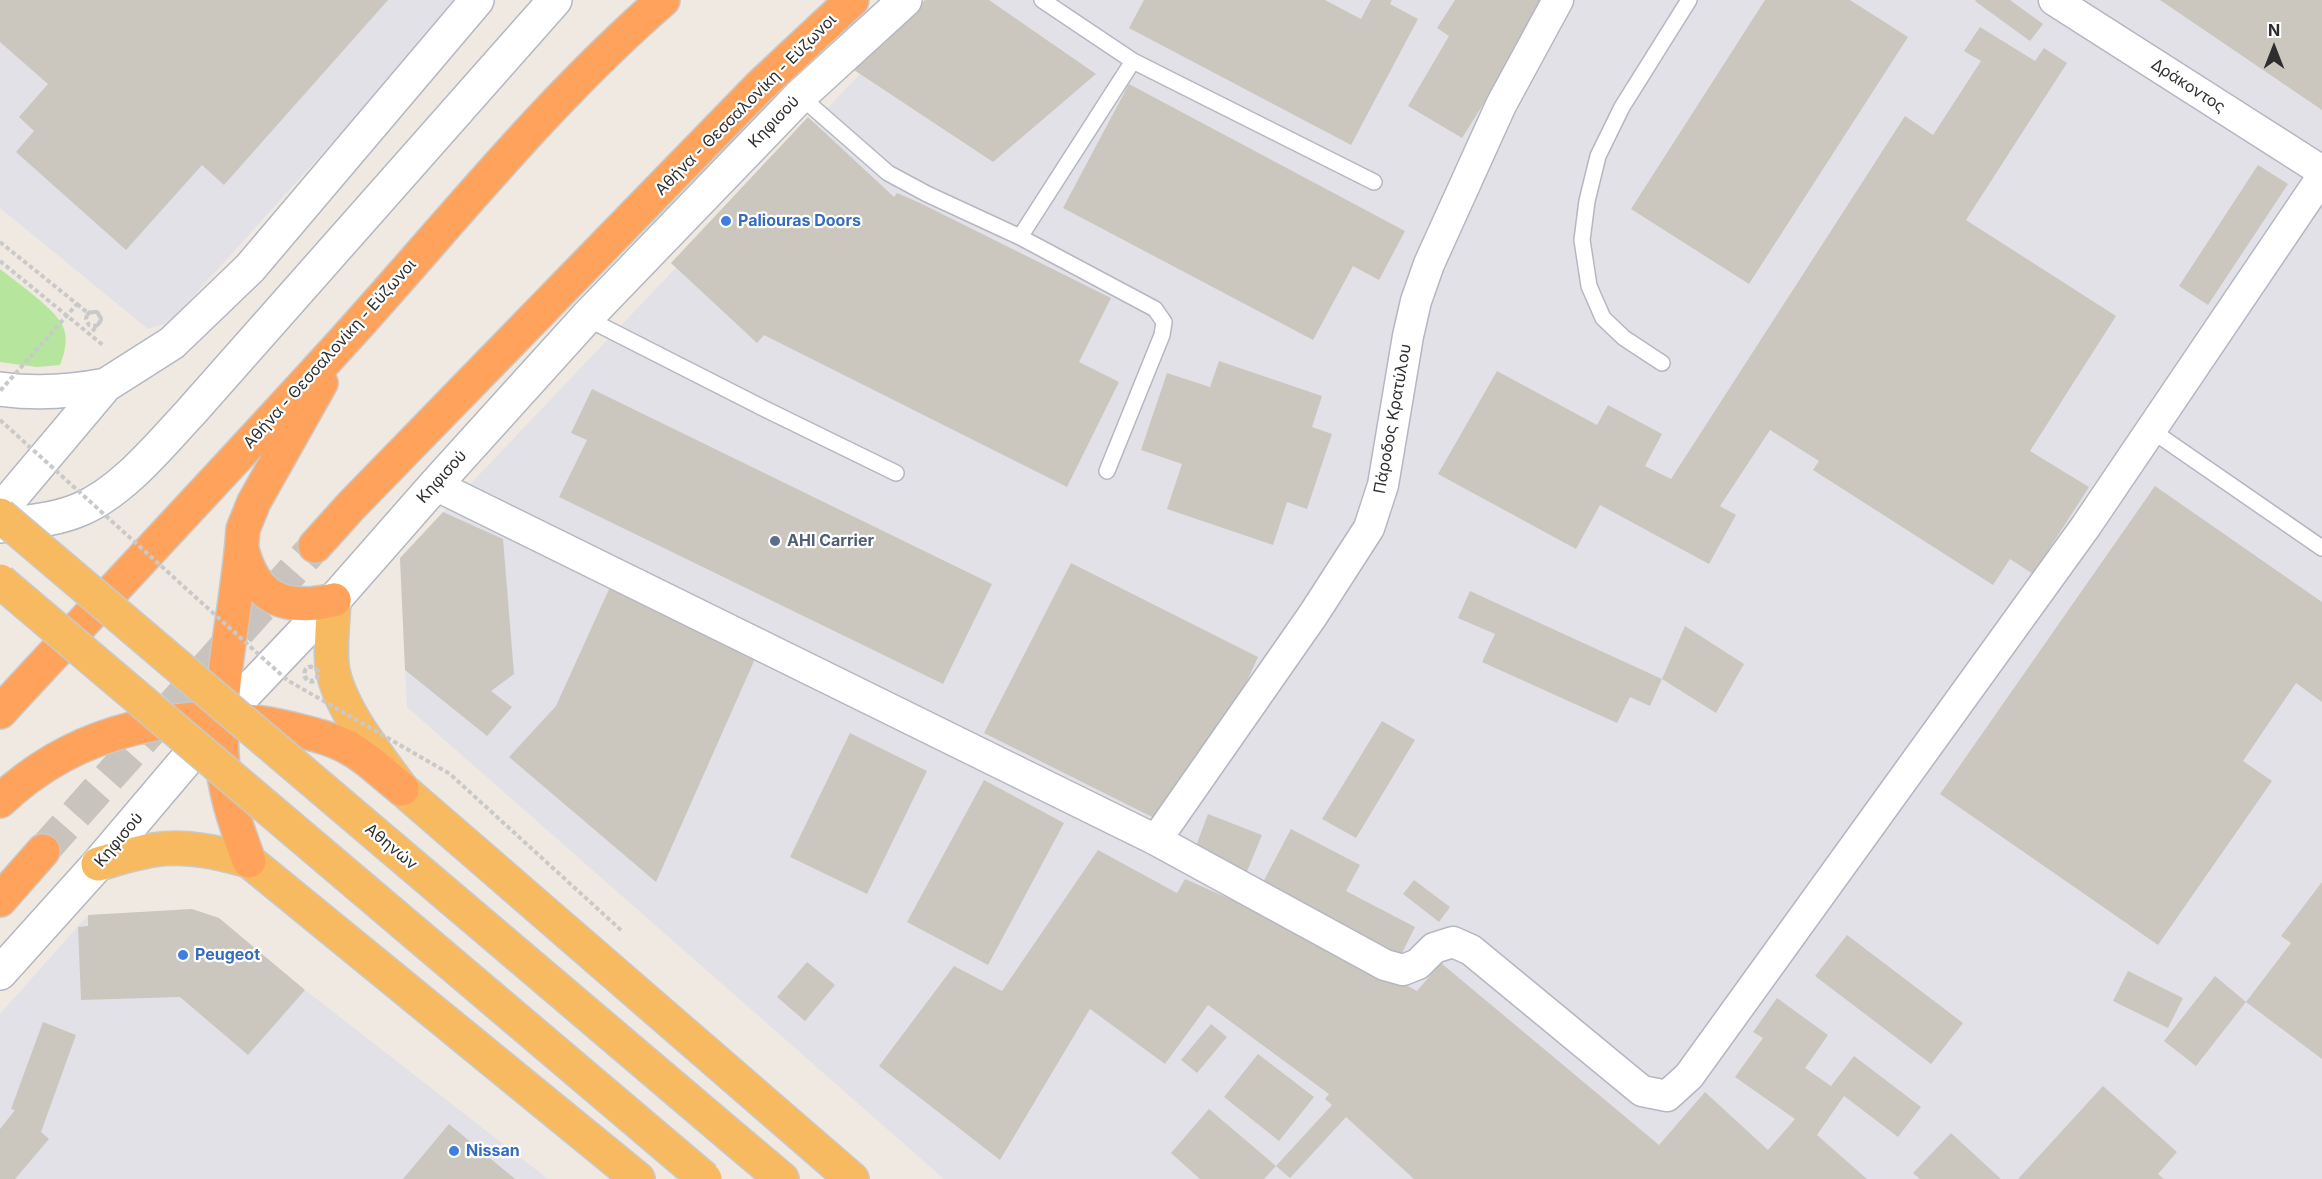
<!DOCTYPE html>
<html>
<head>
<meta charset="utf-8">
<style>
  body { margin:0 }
  #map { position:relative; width:2322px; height:1179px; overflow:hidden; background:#efe9e1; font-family:Inter,sans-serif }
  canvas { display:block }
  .north { position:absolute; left:2244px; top:18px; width:60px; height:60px; -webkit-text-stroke:4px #fff; paint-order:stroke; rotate:0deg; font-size:16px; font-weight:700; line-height:24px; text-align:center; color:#2e2e2e }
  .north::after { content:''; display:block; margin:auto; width:21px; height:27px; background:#2e2e2e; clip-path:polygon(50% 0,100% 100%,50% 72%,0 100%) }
</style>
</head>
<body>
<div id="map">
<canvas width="2322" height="1179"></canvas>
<div class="north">N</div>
</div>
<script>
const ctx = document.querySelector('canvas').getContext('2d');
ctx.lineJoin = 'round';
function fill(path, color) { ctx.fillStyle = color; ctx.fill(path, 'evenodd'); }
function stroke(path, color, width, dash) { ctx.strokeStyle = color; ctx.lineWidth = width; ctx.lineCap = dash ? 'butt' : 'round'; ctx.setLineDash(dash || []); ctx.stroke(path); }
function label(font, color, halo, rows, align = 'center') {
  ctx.font = font + ' Inter,sans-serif'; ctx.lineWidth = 4.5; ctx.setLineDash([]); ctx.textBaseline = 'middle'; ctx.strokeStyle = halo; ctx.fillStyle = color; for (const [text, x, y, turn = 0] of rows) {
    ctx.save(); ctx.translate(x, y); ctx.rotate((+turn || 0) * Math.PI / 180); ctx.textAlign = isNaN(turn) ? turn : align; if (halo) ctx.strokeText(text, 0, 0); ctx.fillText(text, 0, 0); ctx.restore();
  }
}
fill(new Path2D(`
  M0,0h461l-291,322 -22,7 -148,-121z
  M951,0h1371v1179h-1378l-537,-472 -7,-149 459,-483z
  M192,909l27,9 86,72 243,189h-548v-165l88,-99z`), '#e3e1e8');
fill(new Path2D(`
  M0,269c16,13 59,42 64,60 4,12 0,25 -4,36l-23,2 -37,-5z`), '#b6e59e');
fill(new Path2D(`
  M0,0h388l-164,185 -22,-20 -76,85 -110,-98 18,-21 -15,-14 29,-33 -48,-42z
  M925,0h64l107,74 -103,88 -142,-94z
  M1144,0h181l36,19 10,-19h21l-2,4 28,15 -67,126 -222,-117z
  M1455,0h94l-87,138 -54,-32 41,-70 -12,-8z
  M1765,0h85l58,37 -159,247 -118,-75z
  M1976,0h34l33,24 -13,17 -55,-40z
  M2160,0h162v110z
  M1980,27l55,34 9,-13 23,15 -101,157 150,96 -86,135 59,36 -56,87 -23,-15 -17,26 -180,-115 6,-9 -49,-31 -50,76 16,9 -27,49 -109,-59 -24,44 -138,-75 59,-103 100,54 11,-20 54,29 -17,32 26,13 234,-363 28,19 48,-74 -17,-10z
  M1129,84l276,147 -26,49 -26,-14 -40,74 -250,-132z
  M808,117l86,80 3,-4 23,10 191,95 -32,64 40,20 -52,105 -303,-152 -7,8 -86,-80z
  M2258,165l30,19 -80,121 -29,-19z
  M1219,361l103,35 -10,31 20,7 -25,75 -20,-7 -14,43 -106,-36 15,-45 -41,-14 26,-77 43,14z
  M592,389l400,195 -49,100 -384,-187 28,-57 -16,-7z
  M2155,486l167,116v100l-26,-19 -53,78 29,20 -114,164 -218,-151z
  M443,512l60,27 11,135 -23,17 21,16 -25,29 -82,-66 -5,-112z
  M1071,563l187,94 -35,77 -67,85 -172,-86z
  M610,587l145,72 -99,223 -147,-125 47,-51z
  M1470,591l192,88 -12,27 -20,-9 -13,26 -135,-61 13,-28 -37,-16z
  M1685,626l59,38 -28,49 -54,-34z
  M1382,721l33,19 -59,98 -34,-19z
  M850,733l77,38 -60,123 -77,-37z
  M984,780l80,43 -76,142 -81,-43z
  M1208,814l54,21 -16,39 -53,-20z
  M1291,829l69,36 -14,26 69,36 -16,32 -139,-71z
  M1098,850l79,43 8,-14 70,31 61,27 101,54 24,-28 218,182 46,-53 63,58 27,-31 -60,-42 28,-39 -10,-6 24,-34 51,37 -23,33 26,18 23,-30 67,51 -23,30 -54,-41 -27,39 50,44h-453l-68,-62 -56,61 -14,-12 56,-61 -7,-6 4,-5 -121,-89 -43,59 -75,-55 -90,151 -121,-94 75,-100 48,25z
  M1414,880l36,27 -11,15 -36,-28z
  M2322,882v177l-76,-57 45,-59 -10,-7z
  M192,909l27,9 86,72 -57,65 -68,-58 -99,3 -3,-73 10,-1v-11z
  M1847,935l116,88 -32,41 -116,-88z
  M807,962l28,23 -30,36 -28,-24z
  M2128,971l55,27 -15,30 -55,-27z
  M2215,976l31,26 -50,64 -32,-25z
  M43,1022l33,13 -35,97 8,7 -34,40h-15v-50l15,-19 -4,-1z
  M1211,1024l16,13 -30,36 -16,-13z
  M1258,1054l56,43 -35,44 -55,-44z
  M2103,1086l74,66 -19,22 6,5h-146z
  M1209,1109l67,57 -12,13h-64l-29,-26z
  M449,1124l66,55h-112z
  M1951,1133l50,46h-81l-7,-6z`), '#cbc7bf');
stroke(new Path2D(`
  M43,851l272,-305`), '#c8c4bd', 33, [33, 16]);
const service = new Path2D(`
  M1042,0l91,61 241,121
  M800,96l88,77 39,21 93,43 135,72 9,13 -2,13 -55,136
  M1020,237l113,-176
  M586,318l179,91 131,64
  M1662,363l-38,-25 -21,-20 -14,-32 -7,-46 5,-39 11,-45 24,-49 67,-107
  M2151,430l171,118`);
const minor = new Path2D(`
  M2054,0l268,171
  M435,485l721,355 229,125 18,5 15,-6 16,-16 19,-6 18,8 171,141 25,5 22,-20 397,-550 236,-349
  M1156,840l157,-225 56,-87 14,-43 25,-149 8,-35 13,-37 72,-159 57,-105`);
const secondary = new Path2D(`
  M0,389c36,5 70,3 106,-4
  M0,511l106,-126 66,-42 78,-75 227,-268
  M0,526c27,-4 56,-6 81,-17 42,-18 78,-63 109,-96l365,-413
  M0,973l98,-109 123,-145 113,-119 101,-115 151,-167 214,-222 105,-96`);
const trunk = new Path2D(`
  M334,600c-1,21 -4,44 -2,65 5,41 46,91 70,124l450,390
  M98,864c18,-5 36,-11 55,-14 33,-5 64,2 96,11l389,318
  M738,1142l44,37`);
const motorway = new Path2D(`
  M315,546l37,-41 407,-418 93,-87
  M242,549c13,51 44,62 92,51
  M0,712c116,-126 234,-250 349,-377 103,-114 198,-234 314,-335
  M0,801c77,-73 186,-97 288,-73 20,5 45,10 64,22 18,10 34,27 50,39
  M249,861c-11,-30 -22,-60 -26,-93 -8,-80 15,-159 20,-239l11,-27 67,-119
  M0,900l43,-49`);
stroke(service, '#b4b7c1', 18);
stroke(minor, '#b4b7c1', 33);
stroke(secondary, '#b4b7c1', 36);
stroke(trunk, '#c9c9c9', 36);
stroke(motorway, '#c9c9c9', 36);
stroke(new Path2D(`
  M0,261l104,85
  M77,304l11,9
  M87,315l3,-3h7l4,6 -1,4 -10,12`), '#c9c9c9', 4, [4.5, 3]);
stroke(service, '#fff', 15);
stroke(minor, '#fff', 30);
stroke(secondary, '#fff', 33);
stroke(trunk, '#f8ba60', 33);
stroke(motorway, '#ffa35c', 33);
const trunkBridge = new Path2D(`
  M0,515l738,627
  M0,581l705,598`);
stroke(trunkBridge, '#c9c9c9', 36, []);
stroke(new Path2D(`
  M0,242l77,62 -77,87
  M87,315l-1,4 3,6 7,1 5,-6 -3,-7 -3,-1 -7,1
  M0,420l287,260 163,94 173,158
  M307,680c-3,-5 -4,-15 5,-13 11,2 6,18 -3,14 -10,-4 -3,-19 6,-13 8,5 1,12 -5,13`), '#c9c9c9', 4, [4.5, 3]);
stroke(trunkBridge, '#f8ba60', 33);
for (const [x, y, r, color] of [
  [726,221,6,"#3f7fe0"],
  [775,541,6,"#5c6f8a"],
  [183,955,6,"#3f7fe0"],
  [454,1151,6,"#3f7fe0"]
]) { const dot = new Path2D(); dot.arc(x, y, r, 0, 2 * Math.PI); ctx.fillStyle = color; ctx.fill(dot); stroke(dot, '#fff', 2); }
label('16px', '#2e2e2e', '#fff', [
  ["Δράκοντος",2188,86,33],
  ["Αθήνα - Θεσσαλονίκη - Εύζωνοι",746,105,-45],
  ["Κηφισού",774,122,-46],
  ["Αθήνα - Θεσσαλονίκη - Εύζωνοι",330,354,-48],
  ["Πάροδος Κρατύλου",1393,419,-80],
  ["Κηφισού",442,477,-48],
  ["Κηφισού",119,840,-50],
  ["Αθηνών",391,847,40]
]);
label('bold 16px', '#366cbe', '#fff', [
  ["Paliouras Doors",738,221],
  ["Peugeot",195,955],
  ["Nissan",466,1151]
], 'left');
label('bold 16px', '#4e5e75', '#fff', [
  ["AHI Carrier",787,541]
], 'left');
</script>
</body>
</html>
